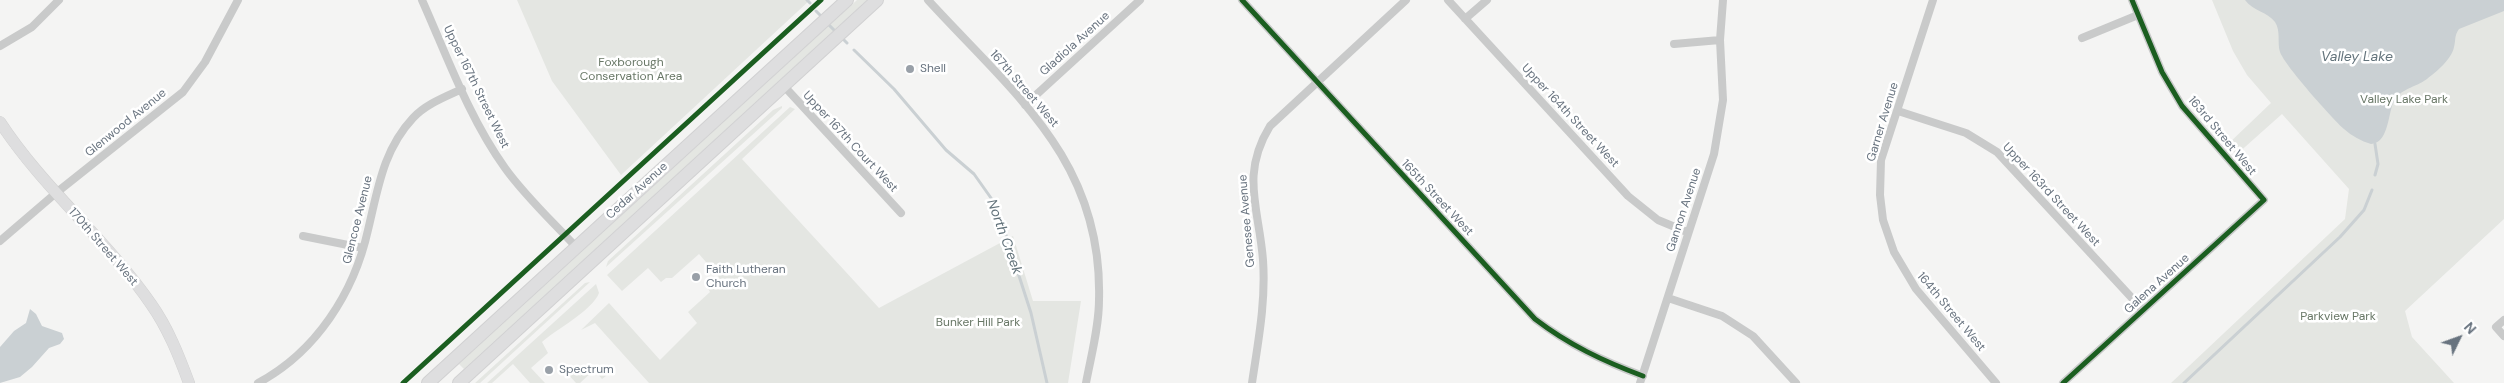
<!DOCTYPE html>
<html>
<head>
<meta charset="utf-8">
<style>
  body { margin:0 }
  #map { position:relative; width:2504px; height:383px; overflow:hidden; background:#f4f4f3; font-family:"DM Sans",sans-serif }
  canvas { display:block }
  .north { position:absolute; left:2434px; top:313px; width:50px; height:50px; -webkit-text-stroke:4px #fff; paint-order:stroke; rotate:48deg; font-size:14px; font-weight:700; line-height:20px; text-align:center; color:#68737f }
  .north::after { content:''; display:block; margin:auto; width:18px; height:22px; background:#68737f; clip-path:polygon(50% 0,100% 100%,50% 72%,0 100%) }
</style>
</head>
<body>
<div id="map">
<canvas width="2504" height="383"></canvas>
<div class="north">N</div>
</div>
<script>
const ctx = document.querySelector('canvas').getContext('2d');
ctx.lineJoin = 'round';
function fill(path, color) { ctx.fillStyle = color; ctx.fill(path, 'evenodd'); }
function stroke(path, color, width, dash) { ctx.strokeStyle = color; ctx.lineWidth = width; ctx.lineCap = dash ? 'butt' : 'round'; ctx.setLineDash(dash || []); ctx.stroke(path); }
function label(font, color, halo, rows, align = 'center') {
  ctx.font = font + ' "DM Sans",sans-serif'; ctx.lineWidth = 5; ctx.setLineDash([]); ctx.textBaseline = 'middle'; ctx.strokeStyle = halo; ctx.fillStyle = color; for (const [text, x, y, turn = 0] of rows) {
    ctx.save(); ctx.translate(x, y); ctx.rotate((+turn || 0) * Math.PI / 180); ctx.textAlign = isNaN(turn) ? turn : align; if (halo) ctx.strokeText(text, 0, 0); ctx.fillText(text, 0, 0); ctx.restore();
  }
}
fill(new Path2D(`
  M517,0h293l-189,175 -69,-94z
  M857,0h10l-403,369 -5,-5z
  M2212,0h292v219l-99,92 7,26 42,46h-283l174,-164 4,-30 -67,-75 -46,41 -9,-10 44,-42 -24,-28 -14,-24z
  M782,106v2l-176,159 2,-6 165,-151z
  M790,107l5,2 -53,50 137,149 134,-72 20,65h48l-13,82h-419l-54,-60 -14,7 28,-27 51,57 37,-37 -9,-11 22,-20 -3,-5 12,-10 -20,-23 -27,24h-6l-5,4 -13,-14 -26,23 -15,-16z
  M590,282l-110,101h-5l110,-100z
  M596,284l3,9c-7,18 -44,37 -57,49l6,11 -17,15 14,15h-15l-17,-19 -21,19h-5z
  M592,365l4,1 10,10 -4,3 -8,-9 -14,13h-4l-9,-10 5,-6 8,9z`), '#e4e6e2');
fill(new Path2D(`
  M2245,0h259v11l-45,18c-5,7 -3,11 -5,18 -2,12 -18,25 -27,32 -12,9 -27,9 -34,24 -5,13 -5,40 -22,41 -10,-3 -19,-8 -27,-15 -12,-11 -59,-63 -64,-77 -3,-9 1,-21 -5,-30 -7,-10 -22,-11 -30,-22z
  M30,309l6,5 6,12 20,7 2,6 -4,5 -11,4 -17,19 -12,10 -20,6v-36l14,-16 12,-8z`), '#cad0d3');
stroke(new Path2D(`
  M807,0l3,3
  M816,11l4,4
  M828,24l7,7
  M843,39l4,4
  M854,50l40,39 52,61 28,24 17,24 11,25 29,90 16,70
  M2375,144l3,20 -3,11
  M2184,383l156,-146 24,-27 8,-20`), '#cad0d3', 3);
const secondary = new Path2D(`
  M0,122c43,66 106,117 151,182 17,24 28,52 38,79`);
const primary = new Path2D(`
  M428,383l419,-383
  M459,383l418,-383`);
stroke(secondary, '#d1d1d1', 12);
stroke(primary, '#d1d1d2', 14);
stroke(new Path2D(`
  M422,0c25,56 47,118 83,168 20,28 47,53 71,79
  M928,0c86,94 175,161 171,300 0,27 -8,56 -13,83
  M1242,0l293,319c34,26 68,42 108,57
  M1448,0l180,196 30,24 29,12
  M1933,0l-52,160 -1,35 3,25 11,32 22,37 80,94
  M1465,19l22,-19
  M2082,38l56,-23
  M1674,44l46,-4
  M0,46l32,-19 27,-27
  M783,85l118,128
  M1025,105l115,-105
  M1898,111l68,22 31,19 146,158
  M303,236l60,12
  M0,241l56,-48 127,-101 22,-30 33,-62
  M1668,298l54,18 31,20 43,47
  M2504,320l-8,7 8,9
  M258,383c58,-31 96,-90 110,-153 10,-41 15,-80 45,-112 13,-14 32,-21 49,-29
  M1252,383c6,-41 14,-81 11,-123 -4,-52 -23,-85 7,-134l136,-126
  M1640,383l74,-229 9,-54 -3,-60 3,-40
  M2063,383l201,-183 -82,-94 -20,-34 -30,-72`), '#c9caca', 8);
stroke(secondary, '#dededf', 11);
stroke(primary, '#dededf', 12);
stroke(new Path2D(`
  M1242,0l293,319c34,26 68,42 108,57
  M403,383l418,-383
  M2063,383l201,-183 -82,-94 -20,-34 -30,-72`), '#1b5e20', 5);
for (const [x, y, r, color] of [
  [910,69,5,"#99a0a8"],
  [696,277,5,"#99a0a8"],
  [549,370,5,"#99a0a8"]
]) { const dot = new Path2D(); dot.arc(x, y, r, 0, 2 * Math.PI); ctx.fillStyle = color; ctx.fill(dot); stroke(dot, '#fff', 2); }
label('12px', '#68737f', '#fff', [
  ["Gladiola Avenue",1075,44,-42],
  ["Upper 167th Street West",476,87,64],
  ["167th Street West",1024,89,49],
  ["Upper 164th Street West",1570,116,47],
  ["Garner Avenue",1883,122,-73],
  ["Glenwood Avenue",126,123,-39],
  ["163rd Street West",2222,136,50],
  ["Upper 167th Court West",850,142,47],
  ["Cedar Avenue",637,191,-42],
  ["Upper 163rd Street West",2051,195,47],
  ["165th Street West",1437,198,47],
  ["Gannon Avenue",1684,210,-72],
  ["Glencoe Avenue",358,220,-76],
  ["Genesee Avenue",1247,221,-95],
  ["170th Street West",103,247,49],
  ["Galena Avenue",2157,284,-42],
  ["164th Street West",1951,312,50]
]);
label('12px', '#687766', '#fff', [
  ["Foxborough",631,63],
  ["Conservation Area",631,77],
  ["Valley Lake Park",2404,100],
  ["Parkview Park",2338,317],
  ["Bunker Hill Park",978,323]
]);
label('12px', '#68737f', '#fff', [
  ["Shell",920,69],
  ["Faith Lutheran",706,270],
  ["Church",706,284],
  ["Spectrum",559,370]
], 'left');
label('italic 14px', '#63737b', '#fff', [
  ["Valley Lake",2357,57],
  ["North Creek",1004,237,70]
]);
</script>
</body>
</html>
